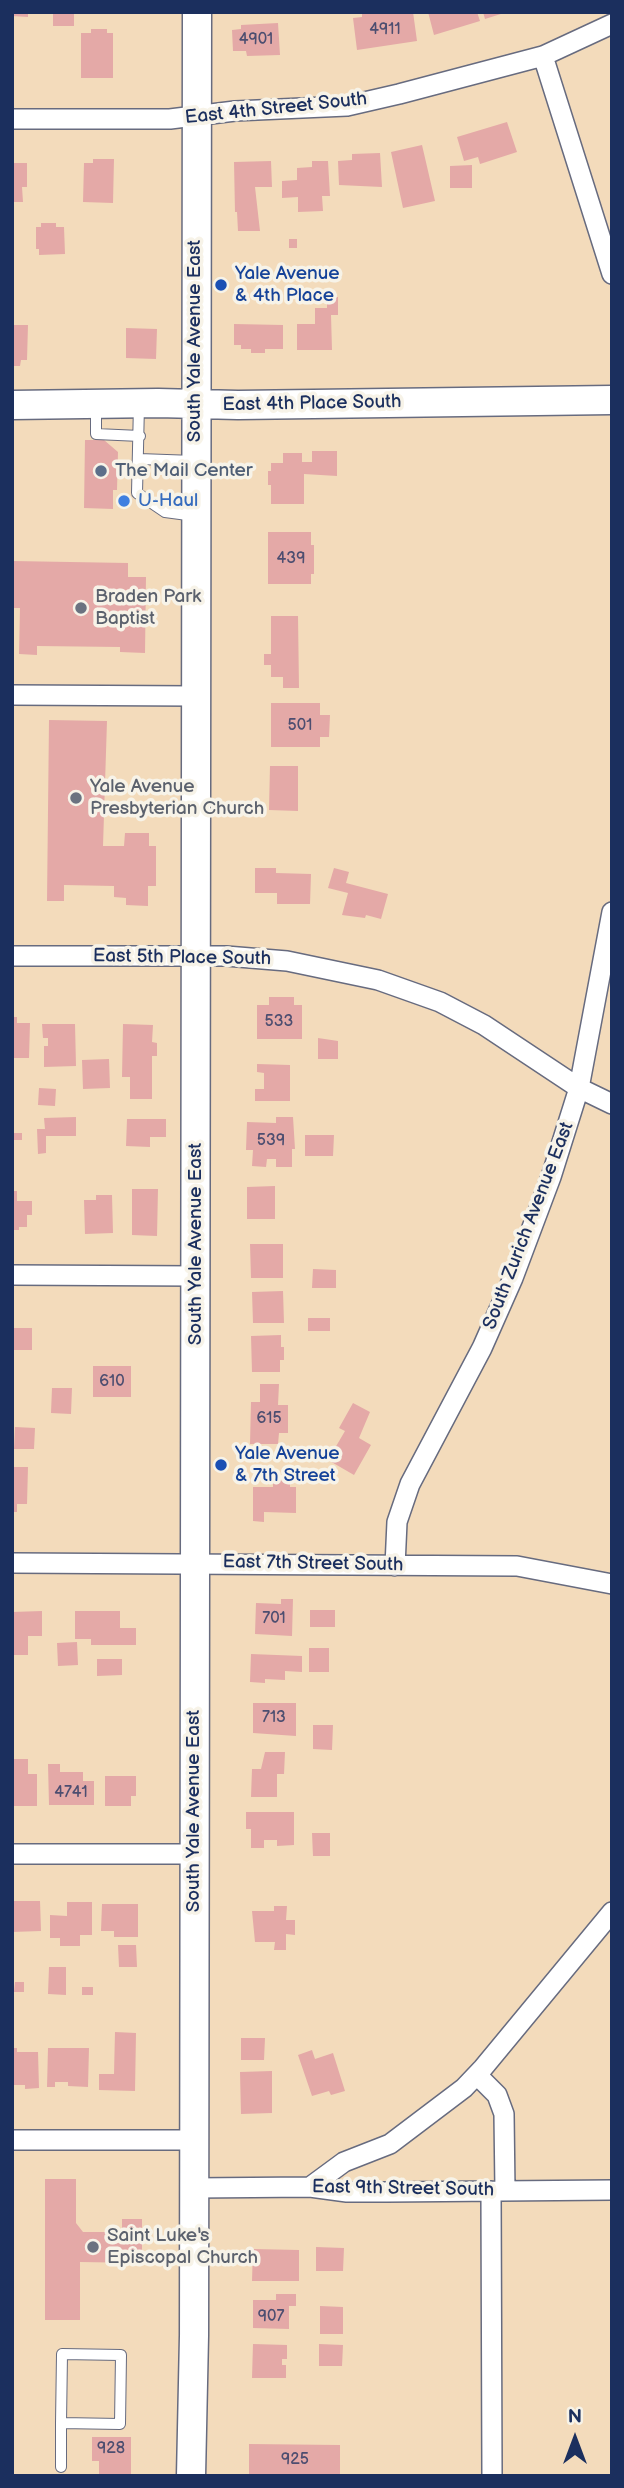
<!DOCTYPE html>
<html>
<head>
<meta charset="utf-8">
<style>
  body { margin:0 }
  #map { position:relative; width:624px; height:2488px; overflow:hidden; background:#f3dbbb; font-family:"Balsamiq Sans",sans-serif }
  canvas { display:block }
  .frame { position:absolute; inset:0; border:14px solid #1b2f5e; pointer-events:none }
  .north { position:absolute; left:540px; top:2404px; width:70px; height:70px; -webkit-text-stroke:5px #f7f3e8; paint-order:stroke; rotate:0deg; font-size:19px; font-weight:700; line-height:28px; text-align:center; color:#1b2f5e }
  .north::after { content:''; display:block; margin:auto; width:24px; height:32px; background:#1b2f5e; clip-path:polygon(50% 0,100% 100%,50% 72%,0 100%) }
</style>
</head>
<body>
<div id="map">
<canvas width="624" height="2488"></canvas>
<div class="frame"></div>
<div class="north">N</div>
</div>
<script>
const ctx = document.querySelector('canvas').getContext('2d');
ctx.lineJoin = 'round';
function fill(path, color) { ctx.fillStyle = color; ctx.fill(path, 'evenodd'); }
function stroke(path, color, width, dash) { ctx.strokeStyle = color; ctx.lineWidth = width; ctx.lineCap = dash ? 'butt' : 'round'; ctx.setLineDash(dash || []); ctx.stroke(path); }
function label(font, color, halo, rows, align = 'center') {
  ctx.font = font + ' "Balsamiq Sans",sans-serif'; ctx.lineWidth = 7; ctx.setLineDash([]); ctx.textBaseline = 'middle'; ctx.strokeStyle = halo; ctx.fillStyle = color; for (const [text, x, y, turn = 0] of rows) {
    ctx.save(); ctx.translate(x, y); ctx.rotate((+turn || 0) * Math.PI / 180); ctx.textAlign = isNaN(turn) ? turn : align; if (halo) ctx.strokeText(text, 0, 0); ctx.fillText(text, 0, 0); ctx.restore();
  }
}
fill(new Path2D(`
  M12,12h16v5l-16,-1z
  M53,12h21v14h-21z
  M362,12h51l4,29 -60,9 -4,-32 9,-1z
  M428,12h49l3,9 -46,14z
  M483,12h21v1l-19,6z
  M278,23l2,32 -33,1 -1,-5h-13l-1,-21 9,-1v-4z
  M91,29h16v4h6v45h-32v-45h10z
  M507,122l10,30 -37,12 -2,-7 -14,4 -7,-24z
  M422,145l13,56 -32,7 -12,-56z
  M380,153l2,34 -43,-2 -1,-24 14,-1v-6z
  M93,159h21l-1,44 -30,-1 1,-39h9z
  M271,161l1,26h-17l5,44h-22l-1,-19h-2l-1,-50z
  M312,161h16l2,35h-8l1,15 -25,1v-15l-16,1v-17l15,-1v-12l15,-1z
  M12,163h15v24h-5l1,15h-10z
  M472,165v23h-22v-22z
  M41,223h15v4h8l1,27 -26,1v-6h-3v-22h5z
  M289,239h8v9h-8z
  M327,297h11v18h-7l1,35h-35v-26h18v-16h12z
  M234,324l49,1v24h-18v4h-14v-4h-10v-4h-7z
  M12,325h16l-1,35h-6l-1,6h-8z
  M126,328l31,1 -1,30 -30,-1z
  M85,440h19l14,12 -1,38h-4v19l-29,-1z
  M312,451h25v25l-33,-2v30h-33v-19h-3v-14h3v-8h12v-10h19v9h10z
  M268,532h43v13h3v29h-3v10h-43z
  M12,561l116,2v14h18l-1,76 -25,-1v-5l-83,-1v9l-18,-1 1,-46h-8z
  M271,616h27l1,72h-16v-11h-12v-12h-7v-11h7z
  M271,703h49v12h10l-1,22h-9v10h-49z
  M49,720l58,1 -4,125h21l1,-13h24v13h7v40h-8v20l-22,-1v-7l-12,-1v-11l-50,-1v16h-17z
  M270,766h28v45l-29,-1z
  M255,868h21v5l35,1 -1,30h-33v-11h-22z
  M334,868l15,4 -3,11 42,11 -7,25 -15,-4 -1,3 -23,-3 6,-22 -20,-5z
  M269,997h25v8h8v34h-45v-34h12z
  M12,1017h5v6h13l-1,35h-17z
  M42,1024h33l1,42 -32,1v-21h4v-8h-5z
  M123,1024l30,1 -1,17 5,1v13h-5v43h-22v-22h-8z
  M318,1038l20,3v18h-20z
  M109,1059l1,29 -27,1 -1,-29z
  M257,1064l33,1v36h-35v-12h9v-16l-7,-1z
  M39,1088l17,1 -1,17 -17,-1z
  M76,1117v19h-30v17l-8,1 -1,-25h8l-1,-11z
  M276,1117h17l2,32h-3v18h-16v-8h-9l-1,8 -14,-1 1,-16h-7l1,-28 29,1z
  M127,1119h39v18h-16v10l-24,-1z
  M12,1133h10v7h-10z
  M305,1135h29l-1,21h-28z
  M275,1186v33h-28v-32z
  M132,1189h26l-1,47 -25,-1z
  M12,1191h5v10h15v14h-5v12h-8v3h-7z
  M96,1195h16l1,38 -28,1 -1,-34h12z
  M250,1244h33v34h-32z
  M313,1269l23,1v18h-24z
  M283,1291l1,32h-31l-1,-31z
  M308,1318h22v13h-22z
  M12,1328h20v22h-20z
  M281,1335v12h3v13h-4v12h-28l-1,-36z
  M93,1366h38v31h-38z
  M260,1384h19l-1,21h10v28h-9l-1,11h-28l1,-42h9z
  M52,1388h20l-1,26 -20,-1z
  M353,1403l17,9 -11,26 12,7 -17,30 -26,-15 17,-29 -6,-3z
  M15,1427l20,1 -1,21h-20z
  M12,1467h16l-1,37h-10v8h-5z
  M273,1480l17,1v6h6v26l-32,-1v10l-11,-1v-34h20z
  M281,1599h12l-1,37 -37,-2 1,-31 25,1z
  M310,1610h25v17h-25z
  M42,1611v25h-14v19h-16v-43z
  M75,1611h45v17h16v17h-45v-6h-16z
  M77,1642l1,23 -20,1 -1,-23z
  M309,1648h20v24h-20z
  M251,1654l51,2v16l-17,-1v9l-20,-1v4l-15,-1z
  M97,1659h25v16l-25,1z
  M253,1703h43v33l-43,-3z
  M313,1725h20l-1,25 -19,-1z
  M265,1752h20l-1,22h-7v23h-26l1,-28h9z
  M12,1759h16v15h9v32h-25z
  M48,1764h12v8h23v9h11v24h-45z
  M105,1776h31v20h-5v10h-26z
  M246,1812h48v33l-17,1v-6h-13v8h-13v-19h-5z
  M312,1833h18v23h-17z
  M12,1901h28l1,30 -29,1z
  M67,1902h25v33h-12v11h-20v-8h-10v-23l17,1z
  M102,1904h36v33h-24v-6h-13z
  M274,1906h13l-1,14h9v15l-9,-1v16h-12l1,-8h-20l-3,-31h22z
  M118,1945h18l1,22h-18z
  M49,1967h17v28l-18,-1z
  M15,1982h9v10h-10z
  M82,1987h11v8h-11z
  M115,2032l21,1 -1,58 -36,-1v-16h15z
  M241,2038h24l-1,22h-23z
  M12,2048h5v4h21l1,36 -14,1v-4h-13z
  M48,2048h41l-1,39 -20,-1v-4h-13v5h-8z
  M312,2050l3,9 18,-6 12,38 -14,4 -2,-4 -17,5 -14,-41z
  M272,2071v42l-31,1 -1,-42z
  M45,2179h31v44l7,9h39v-13h20v44l-62,-1v58h-35z
  M316,2247l28,1 -1,23h-27z
  M253,2249l46,1v31h-47z
  M276,2294h20v12h-7v23l-36,-1v-28h23z
  M320,2306l23,1v27h-23z
  M253,2344l34,1v14h-5v6h4v13h-34z
  M319,2344l24,1 -1,21h-23z
  M92,2437h39v39h-32v-15h-7z
  M249,2444l91,1v31h-91z`), '#e4a9a7');
const lane = new Path2D(`
  M139,404l-2,89 28,19 30,4
  M96,405v29l44,2
  M139,459l55,2
  M62,2354l59,1 -1,69 -59,-1z
  M61,2423v44`);
const street = new Path2D(`
  M543,56l69,218
  M12,119h158l65,-8 112,-5 52,-12 144,-38 69,-32
  M12,695l183,1
  M12,956h214l61,5 91,19 62,22 44,23 95,63 33,16
  M12,1275l184,1
  M12,1563l505,3 95,18
  M395,1566l2,-44 13,-38 72,-136 31,-70 38,-101 28,-89 33,-176
  M12,1854h183
  M477,2075l20,20 7,19 1,77
  M12,2140h181
  M310,2187l34,-25 46,-18 74,-56 19,-20 129,-156
  M194,2188l116,-1 37,5h40l225,-2
  M491,2191l1,285`);
const secondary = new Path2D(`
  M12,405l146,-2 80,2 374,-5
  M191,2476l3,-140 3,-2324`);
stroke(lane, '#676b7f', 12);
stroke(street, '#676b7f', 22);
stroke(secondary, '#676b7f', 31);
stroke(lane, '#fff', 10);
stroke(street, '#fff', 19);
stroke(secondary, '#fff', 28);
for (const [x, y, r, color] of [
  [221,285,7,"#1a4fb4"],
  [101,471,7,"#5c6f8a"],
  [124,501,7,"#3f7fe0"],
  [81,608,7,"#6b7280"],
  [76,798,7,"#6b7280"],
  [221,1465,7,"#1a4fb4"],
  [93,2247,7,"#6b7280"]
]) { const dot = new Path2D(); dot.arc(x, y, r, 0, 2 * Math.PI); ctx.fillStyle = color; ctx.fill(dot); stroke(dot, '#f7f3e8', 2.5); }
label('16px', '#4d4e70', null, [
  ["4911",385,30],
  ["4901",256,40],
  ["439",291,559],
  ["501",300,726],
  ["533",279,1022],
  ["539",271,1141],
  ["610",112,1382],
  ["615",269,1419],
  ["701",274,1619],
  ["713",274,1718],
  ["4741",71,1793],
  ["907",271,2317],
  ["928",111,2449],
  ["925",295,2460]
]);
label('19px', '#1b2f5e', '#f7f3e8', [
  ["East 4th Street South",276,109,-6],
  ["South Yale Avenue East",195,341,-90],
  ["East 4th Place South",312,404,-1],
  ["East 5th Place South",182,958,1],
  ["South Zurich Avenue East",529,1226,-69],
  ["South Yale Avenue East",196,1244,-90],
  ["East 7th Street South",313,1564,1],
  ["South Yale Avenue East",194,1811,-90],
  ["East 9th Street South",403,2189,1]
]);
label('19px', '#164399', '#f7f3e8', [
  ["Yale Avenue",235,274],
  ["& 4th Place",235,296],
  ["Yale Avenue",235,1454],
  ["& 7th Street",235,1476]
], 'left');
label('19px', '#4e5e75', '#f7f3e8', [
  ["The Mail Center",115,471]
], 'left');
label('19px', '#366cbe', '#f7f3e8', [
  ["U-Haul",138,501]
], 'left');
label('19px', '#5b616d', '#f7f3e8', [
  ["Braden Park",95,597],
  ["Baptist",95,619],
  ["Yale Avenue",90,787],
  ["Presbyterian Church",90,809],
  ["Saint Luke's",107,2236],
  ["Episcopal Church",107,2258]
], 'left');
</script>
</body>
</html>
